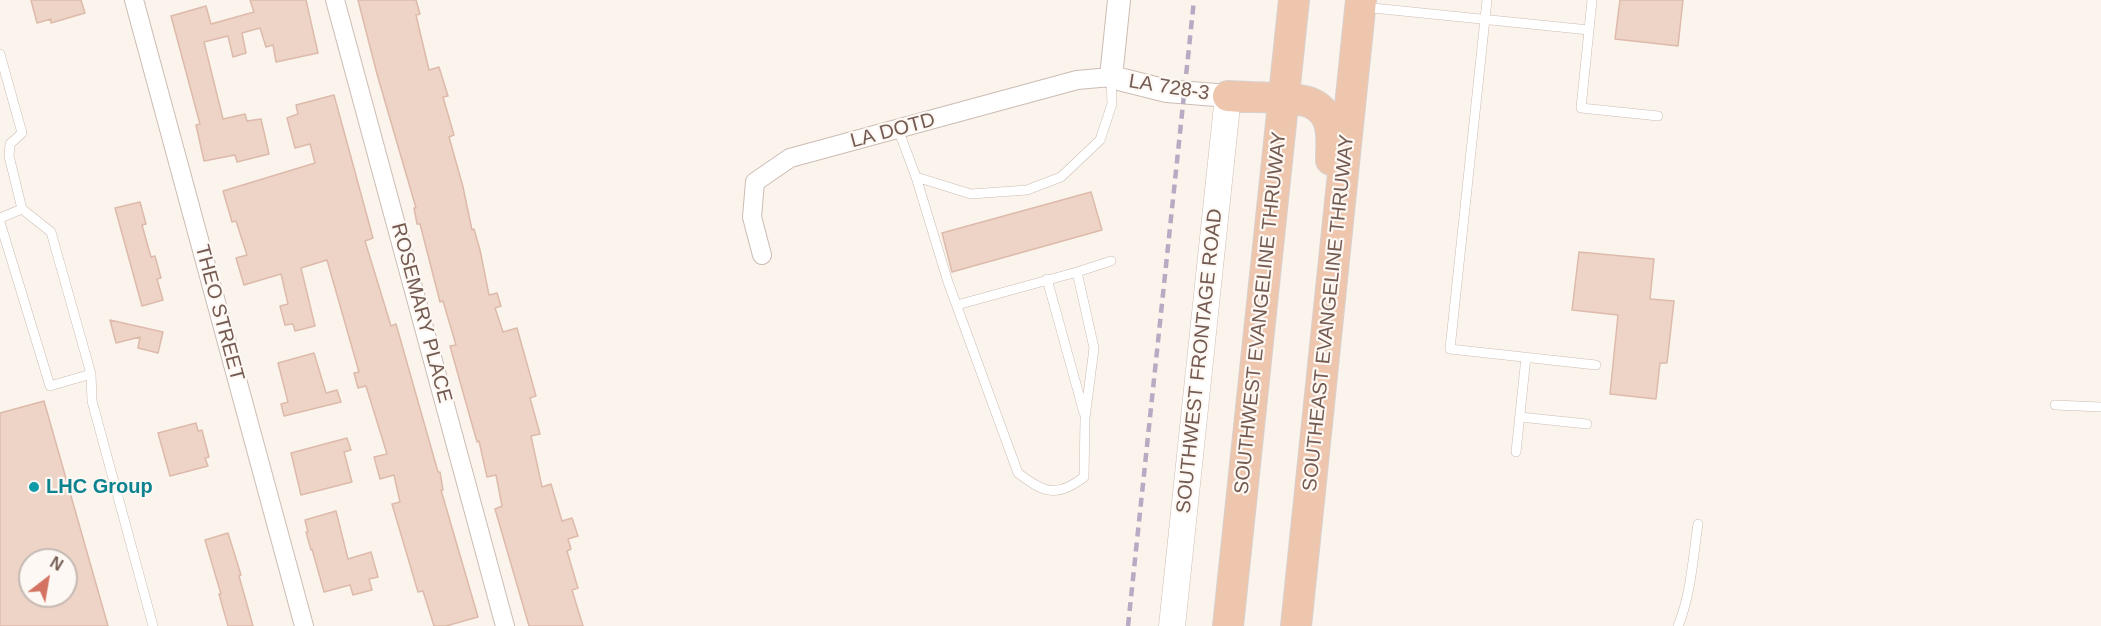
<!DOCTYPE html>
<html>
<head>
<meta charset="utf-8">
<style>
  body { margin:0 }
  #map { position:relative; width:2101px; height:626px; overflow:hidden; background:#fbf4ed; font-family:Arial,sans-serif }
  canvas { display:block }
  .north { position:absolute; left:18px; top:548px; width:60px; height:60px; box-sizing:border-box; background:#fdf8f3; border:2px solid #c6b9b3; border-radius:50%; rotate:31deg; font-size:16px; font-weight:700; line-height:24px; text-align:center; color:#745b52 }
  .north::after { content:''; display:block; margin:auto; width:21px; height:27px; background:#d57362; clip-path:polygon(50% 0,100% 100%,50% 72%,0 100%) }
</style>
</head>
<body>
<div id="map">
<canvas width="2101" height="626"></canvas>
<div class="north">N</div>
</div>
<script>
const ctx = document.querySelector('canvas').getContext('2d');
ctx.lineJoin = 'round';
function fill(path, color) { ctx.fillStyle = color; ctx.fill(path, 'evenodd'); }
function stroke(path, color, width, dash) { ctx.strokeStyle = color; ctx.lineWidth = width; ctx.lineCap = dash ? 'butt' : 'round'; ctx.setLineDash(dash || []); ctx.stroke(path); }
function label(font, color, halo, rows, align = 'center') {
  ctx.font = font + ' Arial,sans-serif'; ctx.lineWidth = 4.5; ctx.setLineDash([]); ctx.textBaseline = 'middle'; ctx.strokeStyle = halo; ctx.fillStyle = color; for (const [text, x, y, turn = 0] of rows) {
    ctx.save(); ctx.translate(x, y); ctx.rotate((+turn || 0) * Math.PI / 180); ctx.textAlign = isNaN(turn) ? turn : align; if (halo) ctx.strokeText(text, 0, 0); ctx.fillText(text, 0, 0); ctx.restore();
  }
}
const building = new Path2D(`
  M31,0h50l4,13 -34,10v-4l-14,4z
  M250,0h56l12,53 -42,9 -3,-17 -7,2 -6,-19 -18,5 4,20 -13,4 -5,-21 -24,6 19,77 22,-5 2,7 14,-2 8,35 -32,8 -2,-7 -31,6 -8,-36 4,-1 -29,-108 35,-10 5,18 43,-12z
  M358,0h58l4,14 -4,1 13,55 10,-3 9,29 -5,1 11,38 -5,2 14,50 9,43 2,-1 6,21 9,45 8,-2 4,13 -6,2 8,24 14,-4 19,68 -6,2 10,36 -9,2 11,51 9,-3 11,37 10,-3 6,18 -10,3 3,10 -4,2 11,37 -6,2 11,36h-54l-34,-117 7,-3 -6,-31 -9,2 -8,-36 -2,1 -27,-96 6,-1 -13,-44 -3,1 -20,-78h-3l-3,-16h2l-39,-134z
  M1620,0h63l-5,46 -63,-7z
  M334,95l39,143 -8,3 26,85 5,-2 42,148h2l3,18h-2l37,127 -32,9h-12l-11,-35 -5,1 -26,-88 8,-2 -6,-27 -14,4 -6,-22 13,-3 -21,-68 -8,2 -4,-15 5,-1 -32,-112 -26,8 14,58 -20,5 -2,-7 -8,1 -5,-19 8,-2 -7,-30 -37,11 -8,-27 11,-3 -11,-34 -4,1 -9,-31 92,-28 -5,-19 -15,4 -8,-30 11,-4 -2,-9z
  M1091,192l11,38 -150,42 -10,-39z
  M140,202l6,22 -4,1 9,32 4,-1 6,22 -4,1 6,21 -21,6 -27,-98z
  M1579,252l75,7 -4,40 24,2 -7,62h-7l-4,36 -46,-5 8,-79 -46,-5z
  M110,320l53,12 -5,21 -20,-5 2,-11 -24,6z
  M314,353l12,40 11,-3 4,12 -57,14 -3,-12 7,-2 -10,-39z
  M44,401l64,225h-108v-213zM30,560h36v36h-36z
  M196,423l2,8 4,-1 7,27 -4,1 3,8 -38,10 -12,-43z
  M347,438l4,12 -7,2 8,30 -51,13 -10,-42z
  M336,511l12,48 23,-7 7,25 -9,2 3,11 -19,5 -3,-10 -26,7 -12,-43 -1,1 -5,-18h2l-3,-12z
  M228,533l13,42 -2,1 14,50h-25l-9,-32h2l-16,-54z`);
fill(building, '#edd4c7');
stroke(building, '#ddbaaa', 1.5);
const service = new Path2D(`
  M1487,0l-37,349 146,16
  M1363,7l226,23 3,-30
  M1589,30l-8,78 77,8
  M0,54l22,79 -12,11 -1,12 13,53 29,23 40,142 -41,12 -50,-164
  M898,129l18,48 32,105 70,191c26,20 39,25 66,4l1,-59 9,-70 -17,-76 -120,33
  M916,177l55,17 56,-4 34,-13 39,-37 12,-36 -1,-27
  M0,218l22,-9
  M1077,272l34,-11
  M1047,279l37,134
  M91,374l1,27 61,225
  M2055,405l46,2
  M1520,417l67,7
  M1516,452l10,-95
  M1678,626c13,-31 15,-69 20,-102`);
const minor = new Path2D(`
  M134,0l170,626
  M335,0l170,626
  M762,255l-10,-38 3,-35 35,-24 287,-78 34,-3`);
const tertiary = new Path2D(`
  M1119,0l-8,77 56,14 61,5`);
const secondary = new Path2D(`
  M1172,626l56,-530`);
const trunk = new Path2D(`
  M1228,96c20,2 66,0 83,7 9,4 15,11 18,20 4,12 2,25 2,37
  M1228,626l66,-626
  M1296,626l65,-626`);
stroke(service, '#ccbcb3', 10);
stroke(minor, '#ccbcb3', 20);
stroke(tertiary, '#ccbcb3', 24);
stroke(secondary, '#d1beb4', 27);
stroke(trunk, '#d8d1cf', 32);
stroke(service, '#fff', 9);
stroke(minor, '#fff', 18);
stroke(tertiary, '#fff', 22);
stroke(secondary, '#fff', 26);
stroke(trunk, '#eec6ad', 30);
stroke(new Path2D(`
  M1128,626l66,-626`), '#b7abc4', 4.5, [9, 6]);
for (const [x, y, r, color] of [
  [34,487,6,"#0f9aa8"]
]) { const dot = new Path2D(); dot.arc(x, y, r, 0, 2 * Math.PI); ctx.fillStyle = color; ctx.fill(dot); stroke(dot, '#fdf8f3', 2); }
label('20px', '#745b52', '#fdf8f3', [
  ["LA 728-3",1169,88,9],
  ["LA DOTD",893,131,-15],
  ["THEO STREET",219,313,75],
  ["ROSEMARY PLACE",421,313,75],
  ["SOUTHWEST EVANGELINE THRUWAY",1261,313,-84],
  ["SOUTHEAST EVANGELINE THRUWAY",1329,313,-84],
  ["SOUTHWEST FRONTAGE ROAD",1200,361,-84]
]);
label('bold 20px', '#0d838f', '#fdf8f3', [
  ["LHC Group",46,487]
], 'left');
</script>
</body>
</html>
